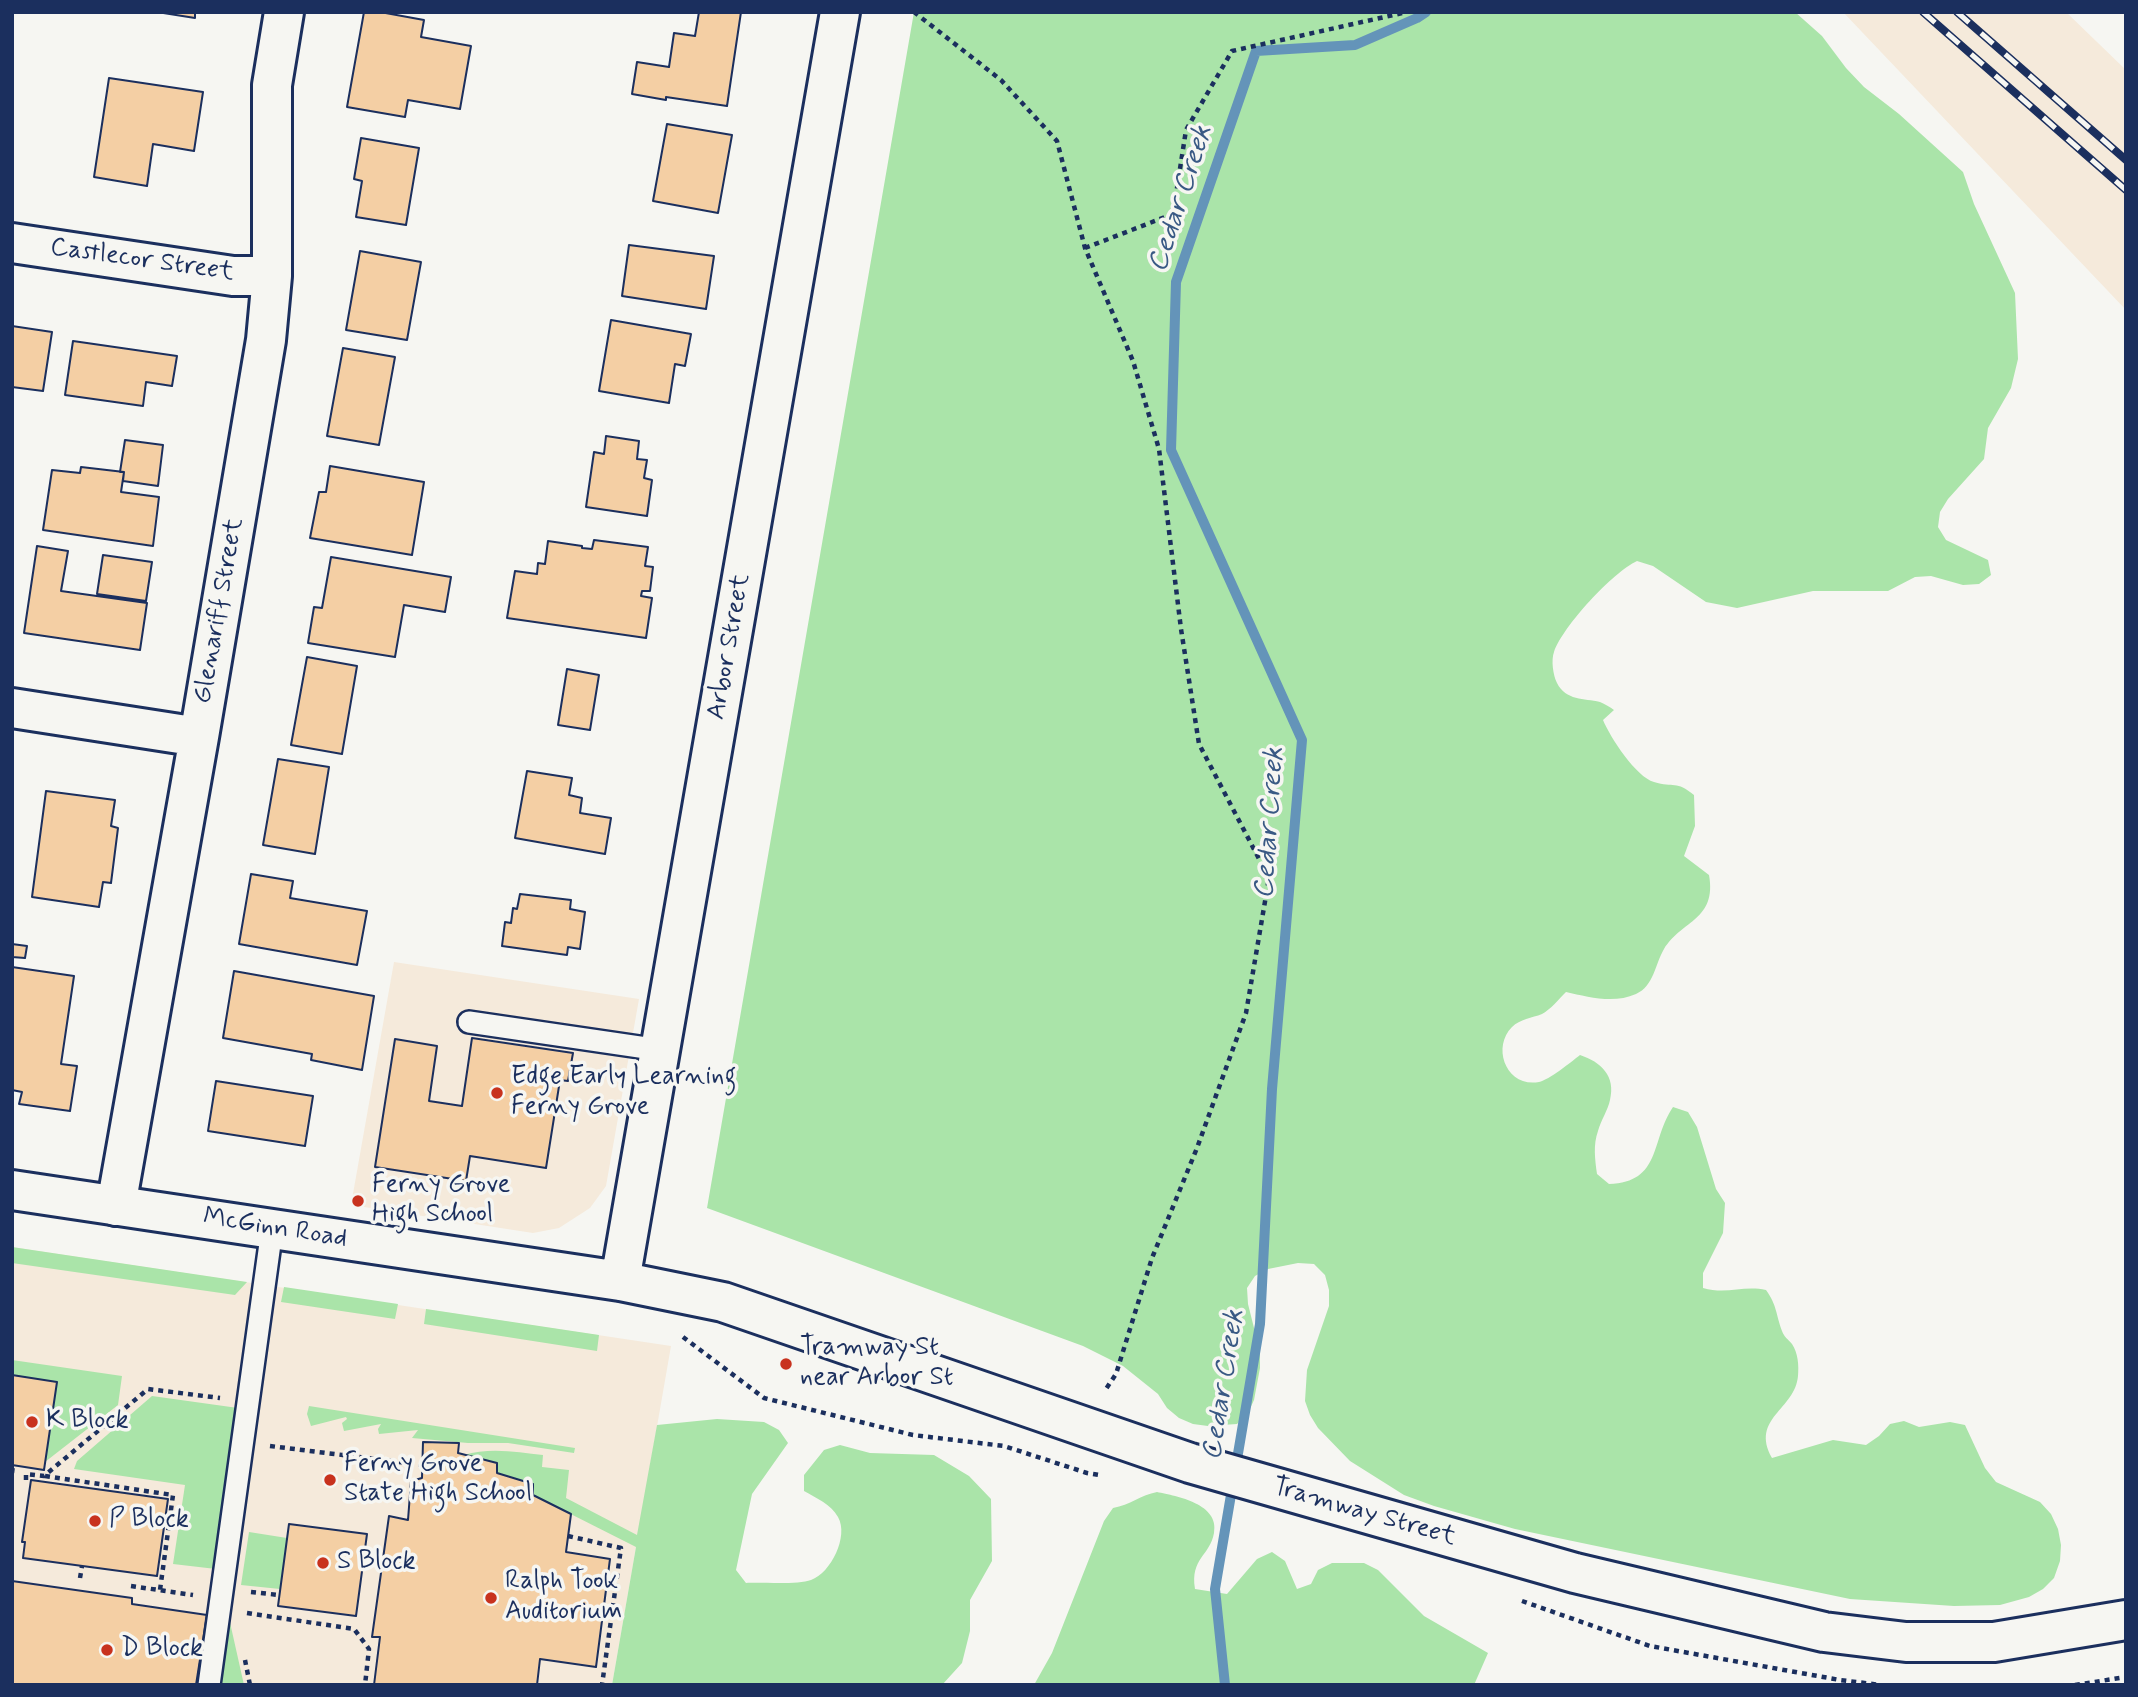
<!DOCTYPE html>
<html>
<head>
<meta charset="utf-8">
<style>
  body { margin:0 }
  #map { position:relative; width:2138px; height:1697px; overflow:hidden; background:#f6f6f2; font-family:Mynerve,sans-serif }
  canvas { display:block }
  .frame { position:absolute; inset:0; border:14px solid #1b2f5e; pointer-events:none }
</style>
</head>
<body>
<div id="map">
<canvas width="2138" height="1697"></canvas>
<div class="frame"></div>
</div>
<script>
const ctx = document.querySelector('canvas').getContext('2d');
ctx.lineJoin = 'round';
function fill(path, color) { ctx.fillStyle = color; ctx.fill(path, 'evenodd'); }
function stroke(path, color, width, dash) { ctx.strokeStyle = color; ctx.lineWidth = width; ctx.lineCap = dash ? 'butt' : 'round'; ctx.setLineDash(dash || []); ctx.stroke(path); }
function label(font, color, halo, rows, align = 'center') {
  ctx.font = font + ' Mynerve,sans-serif'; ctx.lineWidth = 7; ctx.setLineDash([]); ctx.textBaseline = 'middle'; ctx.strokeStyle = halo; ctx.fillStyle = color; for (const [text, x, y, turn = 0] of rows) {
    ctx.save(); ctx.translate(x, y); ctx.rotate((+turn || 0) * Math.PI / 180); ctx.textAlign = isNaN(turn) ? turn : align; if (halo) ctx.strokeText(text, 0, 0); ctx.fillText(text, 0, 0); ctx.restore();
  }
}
fill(new Path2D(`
  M1843,12h223l60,58v240z
  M394,962l245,37 -33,187 -16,22 -31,20 -26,5 -182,-28z
  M12,1247l659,99 -59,339h-600z`), '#f5eadb');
fill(new Path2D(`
  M914,12h881l27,24 24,32 18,19 35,27 64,58 11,32 41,89 3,66 -7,29 -23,40 -4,31 -36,40 -8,13 -2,15 8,13 42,20 3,15 -12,9 -16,1 -32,-9 -16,1 -27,14h-75l-76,17 -31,-6 -53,-36 -16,-5c-24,11 -74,65 -83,91 -3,8 -1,23 3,31 9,18 27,15 43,19 5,2 10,5 14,8l-11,10c7,17 33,57 51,62 20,6 22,-2 40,13l1,31 -11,30 25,19c8,45 -27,45 -45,74 -9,15 -10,37 -28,45 -22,10 -48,3 -70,-2 -7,7 -16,18 -24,22 -10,4 -22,5 -30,13 -21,21 -5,61 27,55 10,-2 32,-20 41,-27 21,7 36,21 30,45 -2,10 -9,20 -12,31 -5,14 -3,28 -1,43l12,10c53,-2 41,-43 64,-77l15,5 9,15 19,62 9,14 -2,30 -20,40v15c24,7 40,-3 63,2 11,15 10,25 16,41 2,6 6,8 10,13 6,9 7,21 6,32 -3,34 -48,42 -26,82l61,-18 33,5 13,-9 11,-12 14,-3 15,6 31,-5 15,3 20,43 11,14 44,20 11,12 7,15 3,16 -1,16 -6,17 -11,11 -14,8 -29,8 -46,1 -104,-7 -335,-70 -81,-23 -30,-11 -54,-34 -32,-33 -8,-13 -5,-14 2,-31 22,-64v-16l-4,-15 -11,-11 -16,-1 -30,6 -13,7 -8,12 1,16 12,48v16l-6,32 -6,13 -11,11 -29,2 -15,-2 -14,-6 -12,-10 -9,-14 -35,-28 -40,-20 -376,-138z
  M12,1247l235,35 -12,13 -223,-32z
  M284,1287l114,17 -3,15 -114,-17z
  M426,1309l173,26 -2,16 -173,-27z
  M12,1360l110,16 -4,29 -73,57 12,-80 -45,-7z
  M152,1396l86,12 -22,161 -43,-5 12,-79 -111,-16 3,-8z
  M309,1406l266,42 -1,5 -66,-10h-40l-56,-5 6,-8 -39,4 -1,-5 3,-5 -37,7 -2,-8 5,-4 -1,-2 -35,9 -4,-12z
  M717,1419l47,3 15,8 9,13 -36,51 -16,76 10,13c16,-1 52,2 65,-3 20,-7 38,-44 27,-63 -7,-13 -22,-19 -34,-26v-16l20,-25 16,-5 30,8 64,2 35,21 22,23 1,62 -22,39v31l-8,32 -20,22h-330l24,-138 -103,-52 -1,-11 -35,-11v-10l-33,-8c25,-8 54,-3 79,0l-1,12 27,3 -3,28 71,37 20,-110z
  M1157,1492c20,4 63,12 57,41 -4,23 -24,25 -19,56l32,5 30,-35 15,-7 13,9 12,28 14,-5 7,-14 14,-7h32l14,7 46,46 64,37 -14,32h-440l18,-32 52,-132 9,-13c17,-3 28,-13 44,-16z
  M249,1532l38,6 -7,51 -39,-4z
  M225,1618h4l15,67h-29z`), '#aae4a9');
stroke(new Path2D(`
  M1225,1685l-10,-96 45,-265 12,-235 30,-349 -131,-290 5,-168 80,-231 99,-6 62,-27 9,-6`), '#6494b9', 10);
const building = new Path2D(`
  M157,12h38v6z
  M364,12h16l44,8 -3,17 50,9 -11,63 -52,-9 -3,17 -58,-10z
  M699,12h42l-14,94 -61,-9v3l-34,-6 5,-32 32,5 5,-34 21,3z
  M109,78l94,14 -9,59 -41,-7 -6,42 -53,-9z
  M667,124l65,11 -14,78 -65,-12z
  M361,138l58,10 -13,77 -50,-8 6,-36 -8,-2z
  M629,245l85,11 -8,53 -84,-13z
  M360,251l61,11 -14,78 -61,-10z
  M611,320l80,14 -6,32 -10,-2 -6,39 -70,-12z
  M12,326l40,6 -9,59 -31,-4z
  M73,341l104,15 -5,30 -26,-4 -3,24 -78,-11z
  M343,348l52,9 -16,88 -52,-9z
  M606,436l33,5 -2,18 10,1 -3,18 8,2 -5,36 -61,-9 8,-55 10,2z
  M125,440l38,5 -5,41 -35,-5 1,-9h-4z
  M330,466l94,16 -12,73 -102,-17 9,-46h7z
  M81,467l43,5 -3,20 38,5 -6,49 -110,-16 9,-60 28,3z
  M594,540l54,7 -3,19 8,1 -3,24h-8l-1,5 11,2 -6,40 -139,-20 8,-47 22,3 1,-11 7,1 3,-23 34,5v2l10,1z
  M37,546l31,5 -7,40 86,12 -7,47 -116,-17z
  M103,555l49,7 -6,39 -49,-7z
  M331,557l120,20 -6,35 -41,-7 -9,52 -87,-14 6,-36 8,1z
  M307,657l50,9 -15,88 -51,-9z
  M567,669l32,6 -9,55 -32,-5z
  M278,759l51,8 -14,87 -52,-9z
  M527,771l45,7 -3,17 13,3 -2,15 31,5 -6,36 -90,-16z
  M46,791l69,9 -4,26 7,2 -7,55 -8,-1 -4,25 -67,-10z
  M251,874l42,7 -3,17 77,13 -10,54 -118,-21z
  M520,894l51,6 -1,9 15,3 -5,37 -12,-2 -1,8 -65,-9 3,-24 6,1 2,-15 4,1z
  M12,944l15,2 -2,12 -13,-1z
  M12,967l62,9 -13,88 16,2 -7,45 -51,-7 3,-12 -10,-2z
  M234,971l140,25 -12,74 -51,-10 1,-6 -89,-16z
  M472,1038l101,15 -5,28 -8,-1 -14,88 -76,-12 -4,25 -91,-14 20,-128 42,7 -8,55 33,5z
  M216,1081l97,15 -8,50 -97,-15z
  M12,1375l45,7 -13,88 -32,-5z
  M423,1442l36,1 -1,10 39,10v10l36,11v11l38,19 -5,38 44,7 -14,108 -56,-8 -3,26h-163l6,-48h-8l17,-121 19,4 3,-39 11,-3z
  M31,1480l137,19 -11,77 -134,-18 2,-16h-3z
  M289,1524l78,10 -11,82 -78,-10z
  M12,1581l120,17v6l75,11 -11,70h-184z`);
fill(building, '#f4cfa4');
stroke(building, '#1b2f5e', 2);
const service = new Path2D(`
  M469,1022l191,28
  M209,1685l63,-456`);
const minor = new Path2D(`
  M12,243l221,33h39
  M12,708l187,29
  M116,1206l83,-469 67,-397 6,-64v-191l12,-73`);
const tertiary = new Path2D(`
  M12,1190l608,91 103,21 467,161 385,110 249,59 82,10h88l132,-22
  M620,1281l220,-1269`);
stroke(service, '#1b2f5e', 26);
stroke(minor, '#1b2f5e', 44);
stroke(tertiary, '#1b2f5e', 44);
stroke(new Path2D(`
  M914,12l87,68 56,61 28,107 48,113 26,88 22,180 18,115 70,134 -23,135 -49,135 -45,110 -36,116 -12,18
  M1085,248l88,-34 13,-84 46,-79 175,-39
  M683,1337l81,61 149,37 91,11 83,27 12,2
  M270,1446l153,19
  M12,1473l1,-8
  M45,1476l128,19 -13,95
  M26,1480v-6l18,2 104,-87 72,9
  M568,1536l53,12 -19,137
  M80,1578l2,-12
  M131,1586l62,9
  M251,1592l28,3
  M1522,1601l128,45 190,34 41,5
  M247,1613l107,16 15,20 -4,36
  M245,1660l5,25
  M2075,1685l51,-8`), '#1b2f5e', 4.5, [5, 5]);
stroke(service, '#f6f6f2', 21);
stroke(minor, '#f6f6f2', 38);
stroke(tertiary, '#f6f6f2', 38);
const rail = new Path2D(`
  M1923,12l203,178
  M1957,12l169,148`);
stroke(rail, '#1b2f5e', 8);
stroke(rail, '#f6f6f2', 5, [16]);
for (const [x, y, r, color] of [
  [497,1093,7,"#c8321e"],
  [358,1201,7,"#c8321e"],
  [786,1364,7,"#c8321e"],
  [32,1422,7,"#c8321e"],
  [330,1480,7,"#c8321e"],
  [95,1521,7,"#c8321e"],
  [323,1563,7,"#c8321e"],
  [491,1598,7,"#c8321e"],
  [107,1650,7,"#c8321e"]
]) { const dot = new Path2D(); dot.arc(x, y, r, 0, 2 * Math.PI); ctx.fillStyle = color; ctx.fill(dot); stroke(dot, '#f6f6f2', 2.5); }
label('26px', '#1b2f5e', '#f6f6f2', [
  ["Castlecor Street",142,261,8],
  ["Glenariff Street",220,611,-80],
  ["Arbor Street",730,647,-80],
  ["McGinn Road",275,1229,9],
  ["Tramway Street",1364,1513,16]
]);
label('26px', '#1b2f5e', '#f6f6f2', [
  ["Edge Early Learning",511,1078],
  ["Ferny Grove",511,1108],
  ["Ferny Grove",372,1186],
  ["High School",372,1216],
  ["Tramway St",800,1349],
  ["near Arbor St",800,1379],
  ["K Block",46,1422],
  ["Ferny Grove",344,1465],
  ["State High School",344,1495],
  ["P Block",109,1521],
  ["S Block",337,1563],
  ["Ralph Took",505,1583],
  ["Auditorium",505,1613],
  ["D Block",121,1650]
], 'left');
label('italic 28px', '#395984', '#f6f6f2', [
  ["Cedar Creek",1182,199,-72],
  ["Cedar Creek",1271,823,-86],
  ["Cedar Creek",1225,1385,-81]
]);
</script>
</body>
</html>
